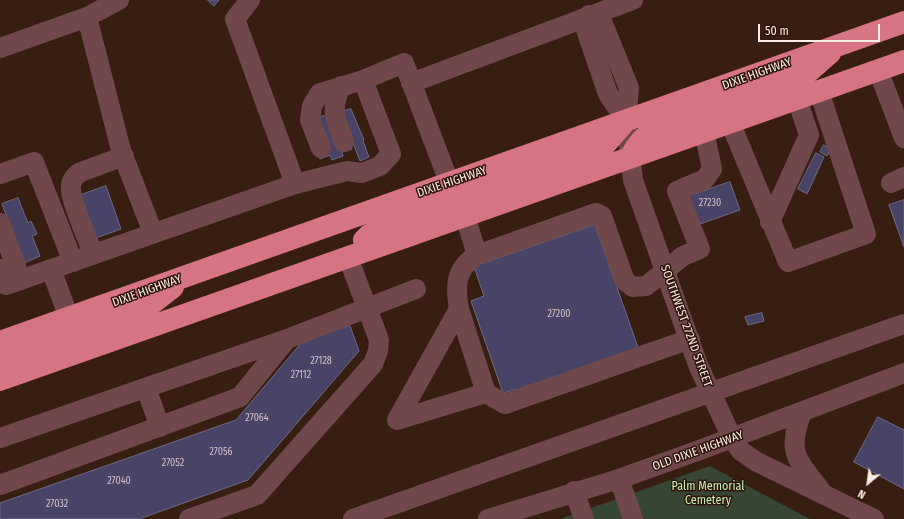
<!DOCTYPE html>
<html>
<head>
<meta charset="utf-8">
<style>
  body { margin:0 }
  #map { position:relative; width:904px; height:519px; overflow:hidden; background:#381d11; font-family:"Fira Sans Condensed",sans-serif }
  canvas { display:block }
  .north { position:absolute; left:848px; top:463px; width:40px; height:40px; -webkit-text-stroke:3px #2e1308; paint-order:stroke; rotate:209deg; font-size:11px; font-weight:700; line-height:16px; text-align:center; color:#fdede7 }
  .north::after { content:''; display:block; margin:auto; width:14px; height:18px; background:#fdede7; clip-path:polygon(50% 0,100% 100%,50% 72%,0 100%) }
  .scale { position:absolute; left:758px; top:24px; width:122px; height:18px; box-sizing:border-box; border:2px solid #fdede7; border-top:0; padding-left:5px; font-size:12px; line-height:14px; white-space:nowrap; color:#fdede7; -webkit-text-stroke:3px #2e1308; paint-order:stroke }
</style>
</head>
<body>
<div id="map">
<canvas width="904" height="519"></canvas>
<div class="north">N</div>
<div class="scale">50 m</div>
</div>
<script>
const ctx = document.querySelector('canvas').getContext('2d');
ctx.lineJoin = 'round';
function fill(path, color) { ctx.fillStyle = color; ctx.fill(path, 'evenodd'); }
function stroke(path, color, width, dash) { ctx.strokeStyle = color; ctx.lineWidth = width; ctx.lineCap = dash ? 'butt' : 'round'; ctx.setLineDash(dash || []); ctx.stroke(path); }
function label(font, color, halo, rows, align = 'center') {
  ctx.font = font + ' "Fira Sans Condensed",sans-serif'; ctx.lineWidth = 3; ctx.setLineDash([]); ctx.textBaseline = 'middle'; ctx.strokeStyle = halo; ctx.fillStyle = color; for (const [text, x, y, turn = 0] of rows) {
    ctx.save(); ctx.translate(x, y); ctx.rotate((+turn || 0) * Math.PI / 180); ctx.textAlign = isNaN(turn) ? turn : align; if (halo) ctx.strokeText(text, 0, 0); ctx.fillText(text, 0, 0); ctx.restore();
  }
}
fill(new Path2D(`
  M710,466l100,53h-250z`), '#374632');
const building = new Path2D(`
  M208,0h11l-5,6z
  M351,109l13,31 -1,1 6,16 -9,4 -19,-49z
  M329,114l20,26 3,9 -10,3 1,4 -11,4 -2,-5 -10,4 -3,-9 1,-32z
  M824,145l7,4 -4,7 -7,-4z
  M816,153l8,4 -17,37 -9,-5z
  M730,182l10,28 -43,15 -10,-28z
  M106,186l15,43 -25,9 -15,-43z
  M18,198l10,25 3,-2 6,13 -5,2 8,20 -16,7 -22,-59z
  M904,200v47l-15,-42z
  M595,225l45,128 -120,42 -3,-6 -14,4 -32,-92 13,-5 -10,-29z
  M762,313l2,8 -16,4 -3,-8z
  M350,326l9,25 -111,129 -109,39h-139v-16l236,-83 66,-78z
  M878,417l26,13v59l-50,-27z`);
fill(building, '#4a4368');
stroke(building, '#6e6988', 1);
stroke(new Path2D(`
  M87,17l32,-17
  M0,48l87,-31 34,133 32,83
  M878,70l26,68
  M411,83l222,-83
  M341,86c-11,24 -6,32 3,56
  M626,121l-18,-27 -23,-67 4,-12 12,4 28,69 -3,33 7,59 65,185 34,73 9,13 16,11 117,57
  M730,122l58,140 78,-28 -47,-143
  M321,148l-11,-28 2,-14 8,-13 43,-13 41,-17 45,119
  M0,174l34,-12 39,100
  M891,183l13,-6
  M295,184l52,-13 15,2 18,-7 11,-12 -28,-74
  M465,216l12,39
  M770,222l39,-87 -12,-36
  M0,223l21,57
  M93,254c-5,-15 -22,-51 -22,-65 -1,-8 4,-14 10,-17l43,-16
  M0,269l6,16 289,-101 -60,-165 15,-19
  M51,269l18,49
  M459,309l27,84
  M690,339l-185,65 -19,-11 -89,27 62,-111c-4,-24 -4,-40 18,-54l119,-42 6,3 23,65 8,6 13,-1 37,-30 17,-7 -23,-58 28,-12 7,-10 -8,-38
  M146,388l14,39
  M802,412c-16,41 -5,47 19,79
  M0,438l287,-99
  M619,479l14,40
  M0,485l240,-88 47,-58 129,-50
  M574,491l10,28
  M189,519l68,-24 116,-131 5,-13 1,-11 -31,-83
  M353,519l551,-195
  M488,519l131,-40 78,-28 207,-78`), '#70484c', 20);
stroke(new Path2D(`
  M630,157c7,-13 14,-21 26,-30l149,-52 25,-22
  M364,240l5,-5 58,-24 162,-56 14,-8 21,-24
  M0,342l904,-320
  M0,362l141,-50 32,-25
  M0,380l904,-319`), '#d67481', 22);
label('10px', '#d0c2c7', null, [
  ["27230",710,203],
  ["27200",559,314],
  ["27128",321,361],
  ["27112",301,375],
  ["27064",257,418],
  ["27056",221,452],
  ["27052",173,463],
  ["27040",119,481],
  ["27032",57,504]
]);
label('12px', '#fdede7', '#2e1308', [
  ["DIXIE HIGHWAY",757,74,-20],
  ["DIXIE HIGHWAY",452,182,-19],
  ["DIXIE HIGHWAY",147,291,-20],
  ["SOUTHWEST 272ND STREET",686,326,70],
  ["OLD DIXIE HIGHWAY",698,451,-20]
]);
label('12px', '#c3f1b5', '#2e1308', [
  ["Palm Memorial",708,487],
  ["Cemetery",708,501]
]);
</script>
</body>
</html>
